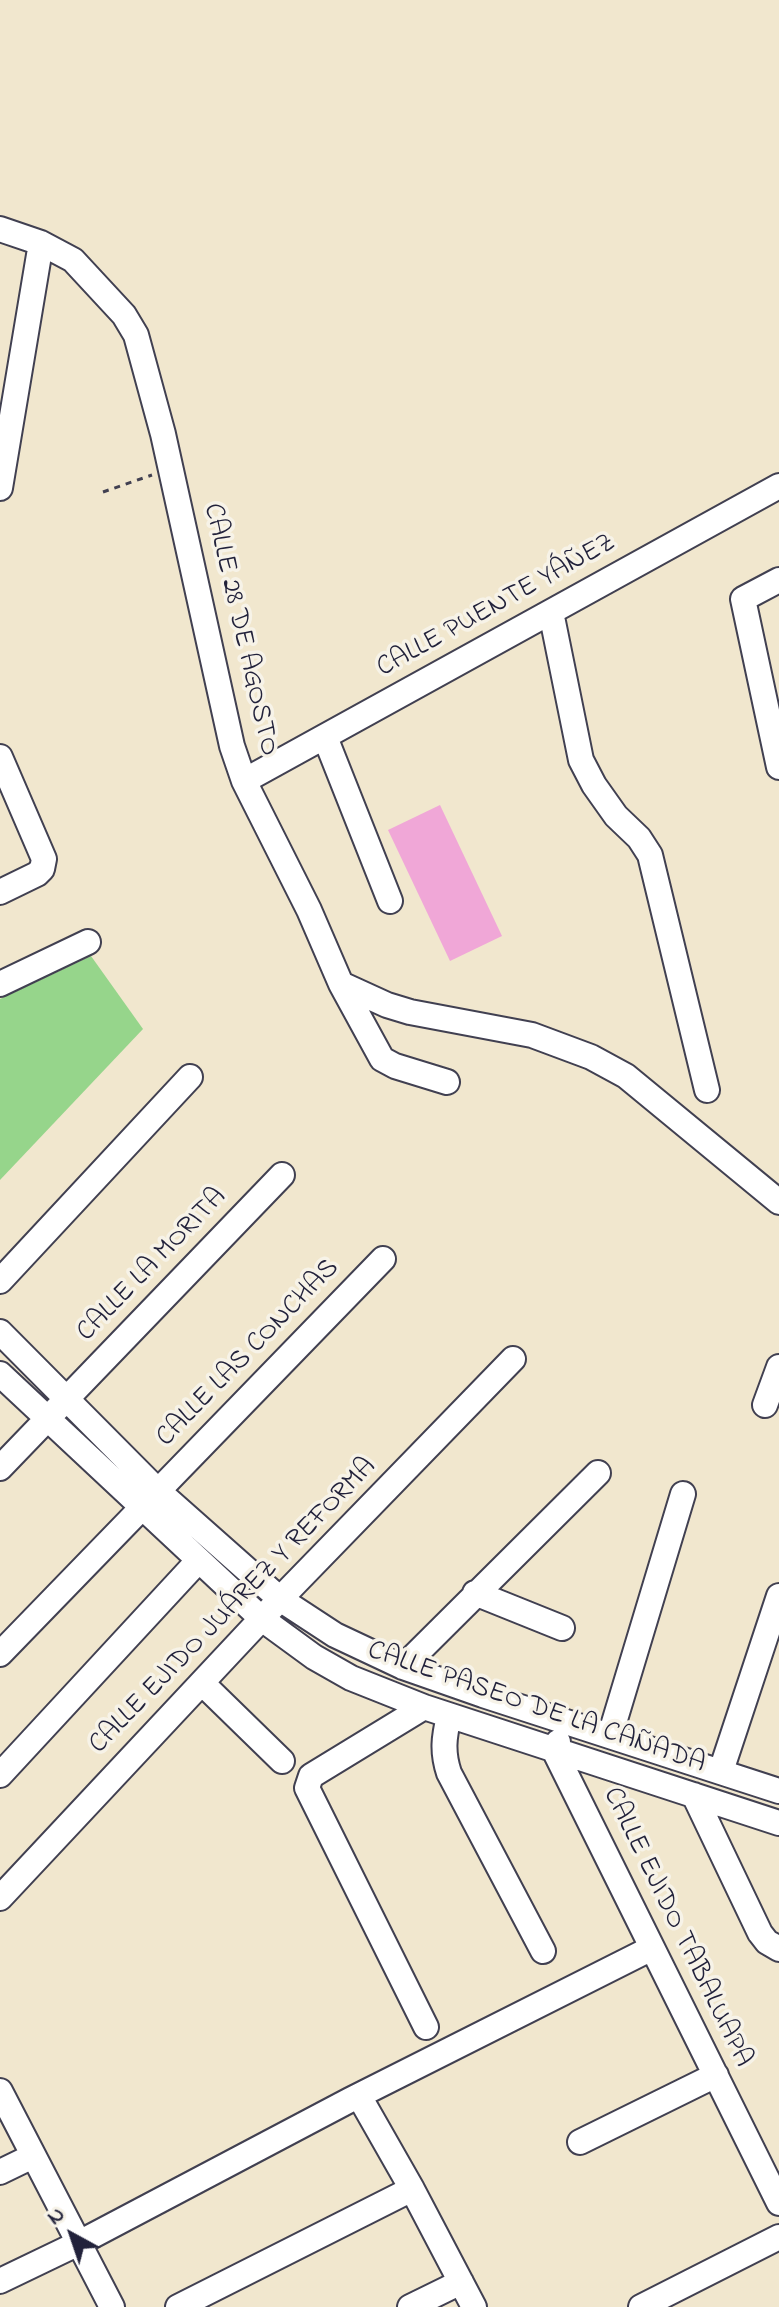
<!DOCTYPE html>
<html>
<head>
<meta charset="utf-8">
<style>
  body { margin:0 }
  #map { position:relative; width:779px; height:2307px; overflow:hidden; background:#f1e7ce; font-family:"Indie Flower",sans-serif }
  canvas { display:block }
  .north { position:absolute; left:32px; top:2195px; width:80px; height:80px; -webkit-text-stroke:6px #f7f3e8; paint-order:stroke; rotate:320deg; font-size:22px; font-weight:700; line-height:32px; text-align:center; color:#22223b }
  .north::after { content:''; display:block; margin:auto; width:28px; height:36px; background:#22223b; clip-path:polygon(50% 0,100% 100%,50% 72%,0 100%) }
</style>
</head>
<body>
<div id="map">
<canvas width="779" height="2307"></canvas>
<div class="north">N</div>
</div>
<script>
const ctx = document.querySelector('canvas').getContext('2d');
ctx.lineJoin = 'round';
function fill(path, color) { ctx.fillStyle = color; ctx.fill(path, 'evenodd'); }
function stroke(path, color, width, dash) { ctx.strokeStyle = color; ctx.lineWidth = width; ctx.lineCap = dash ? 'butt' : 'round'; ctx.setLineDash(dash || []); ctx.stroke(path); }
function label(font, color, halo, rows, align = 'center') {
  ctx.font = font + ' "Indie Flower",sans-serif'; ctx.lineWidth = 7; ctx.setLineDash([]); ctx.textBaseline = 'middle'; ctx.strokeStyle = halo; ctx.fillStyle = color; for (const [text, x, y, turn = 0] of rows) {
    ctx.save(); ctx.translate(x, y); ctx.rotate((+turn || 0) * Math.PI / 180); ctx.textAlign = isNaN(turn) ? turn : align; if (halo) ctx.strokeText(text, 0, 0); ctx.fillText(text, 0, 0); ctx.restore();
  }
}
fill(new Path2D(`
  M91,956l52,73 -143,151v-181z`), '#96d58b');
fill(new Path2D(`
  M440,805l62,131 -52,25 -62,-131z`), '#f0a7d7');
const minor = new Path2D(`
  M0,229l41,14 32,17 51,55 12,20 27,99 69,312 12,35 65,129 32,74 46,21 23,7 122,23 59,22 35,19 153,126
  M0,488l41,-245
  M779,580l-36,19 36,168
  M551,612l30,148 13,25 22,31 23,22 11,17 57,235
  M325,737l65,164
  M0,757l44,102 -2,10 -5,5 -37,18
  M244,781l535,-295
  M0,984l88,-42
  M341,984l41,75 13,7 52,16
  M0,1281l190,-204
  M0,1332l157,158 123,109 55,36 68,32 80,28 296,96
  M0,1374l262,245 52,38 37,21 73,29 355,116
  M765,1405l14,-38
  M0,1468l282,-293
  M475,1593l87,35
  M0,1654l383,-395
  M403,1667l195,-194
  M202,1683l80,78
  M424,1707l-113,69 -4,12 119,239
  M449,1716c-5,21 -7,36 0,57l94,178
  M610,1736l73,-242
  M558,1742l-3,10 224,451
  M721,1771l58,-175
  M0,1775l198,-214
  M694,1795l66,138 7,9 12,7
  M0,1898l280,-299 233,-240
  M0,2091l112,216
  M359,2096l53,93 62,118
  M580,2142l136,-67
  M0,2172l33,-16
  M0,2281l79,-38 271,-143 302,-152
  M178,2307l234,-118
  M410,2307l51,-25
  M641,2307l138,-70`);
stroke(minor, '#414051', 28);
stroke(new Path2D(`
  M103,492l49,-17`), '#414051', 3, [6, 6]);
stroke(minor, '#fff', 24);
label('28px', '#22223b', '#f7f3e8', [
  ["CALLE PUENTE YÁÑEZ",497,607,-29],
  ["CALLE 28 DE AGOSTO",239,630,77],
  ["CALLE LA MORITA",153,1266,-46],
  ["CALLE LAS CONCHAS",249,1354,-46],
  ["CALLE EJIDO JUÁREZ Y REFORMA",234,1607,-46],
  ["CALLE PASEO DE LA CAÑADA",536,1709,19],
  ["CALLE EJIDO TABALUAPA",676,1928,64]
]);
</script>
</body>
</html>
